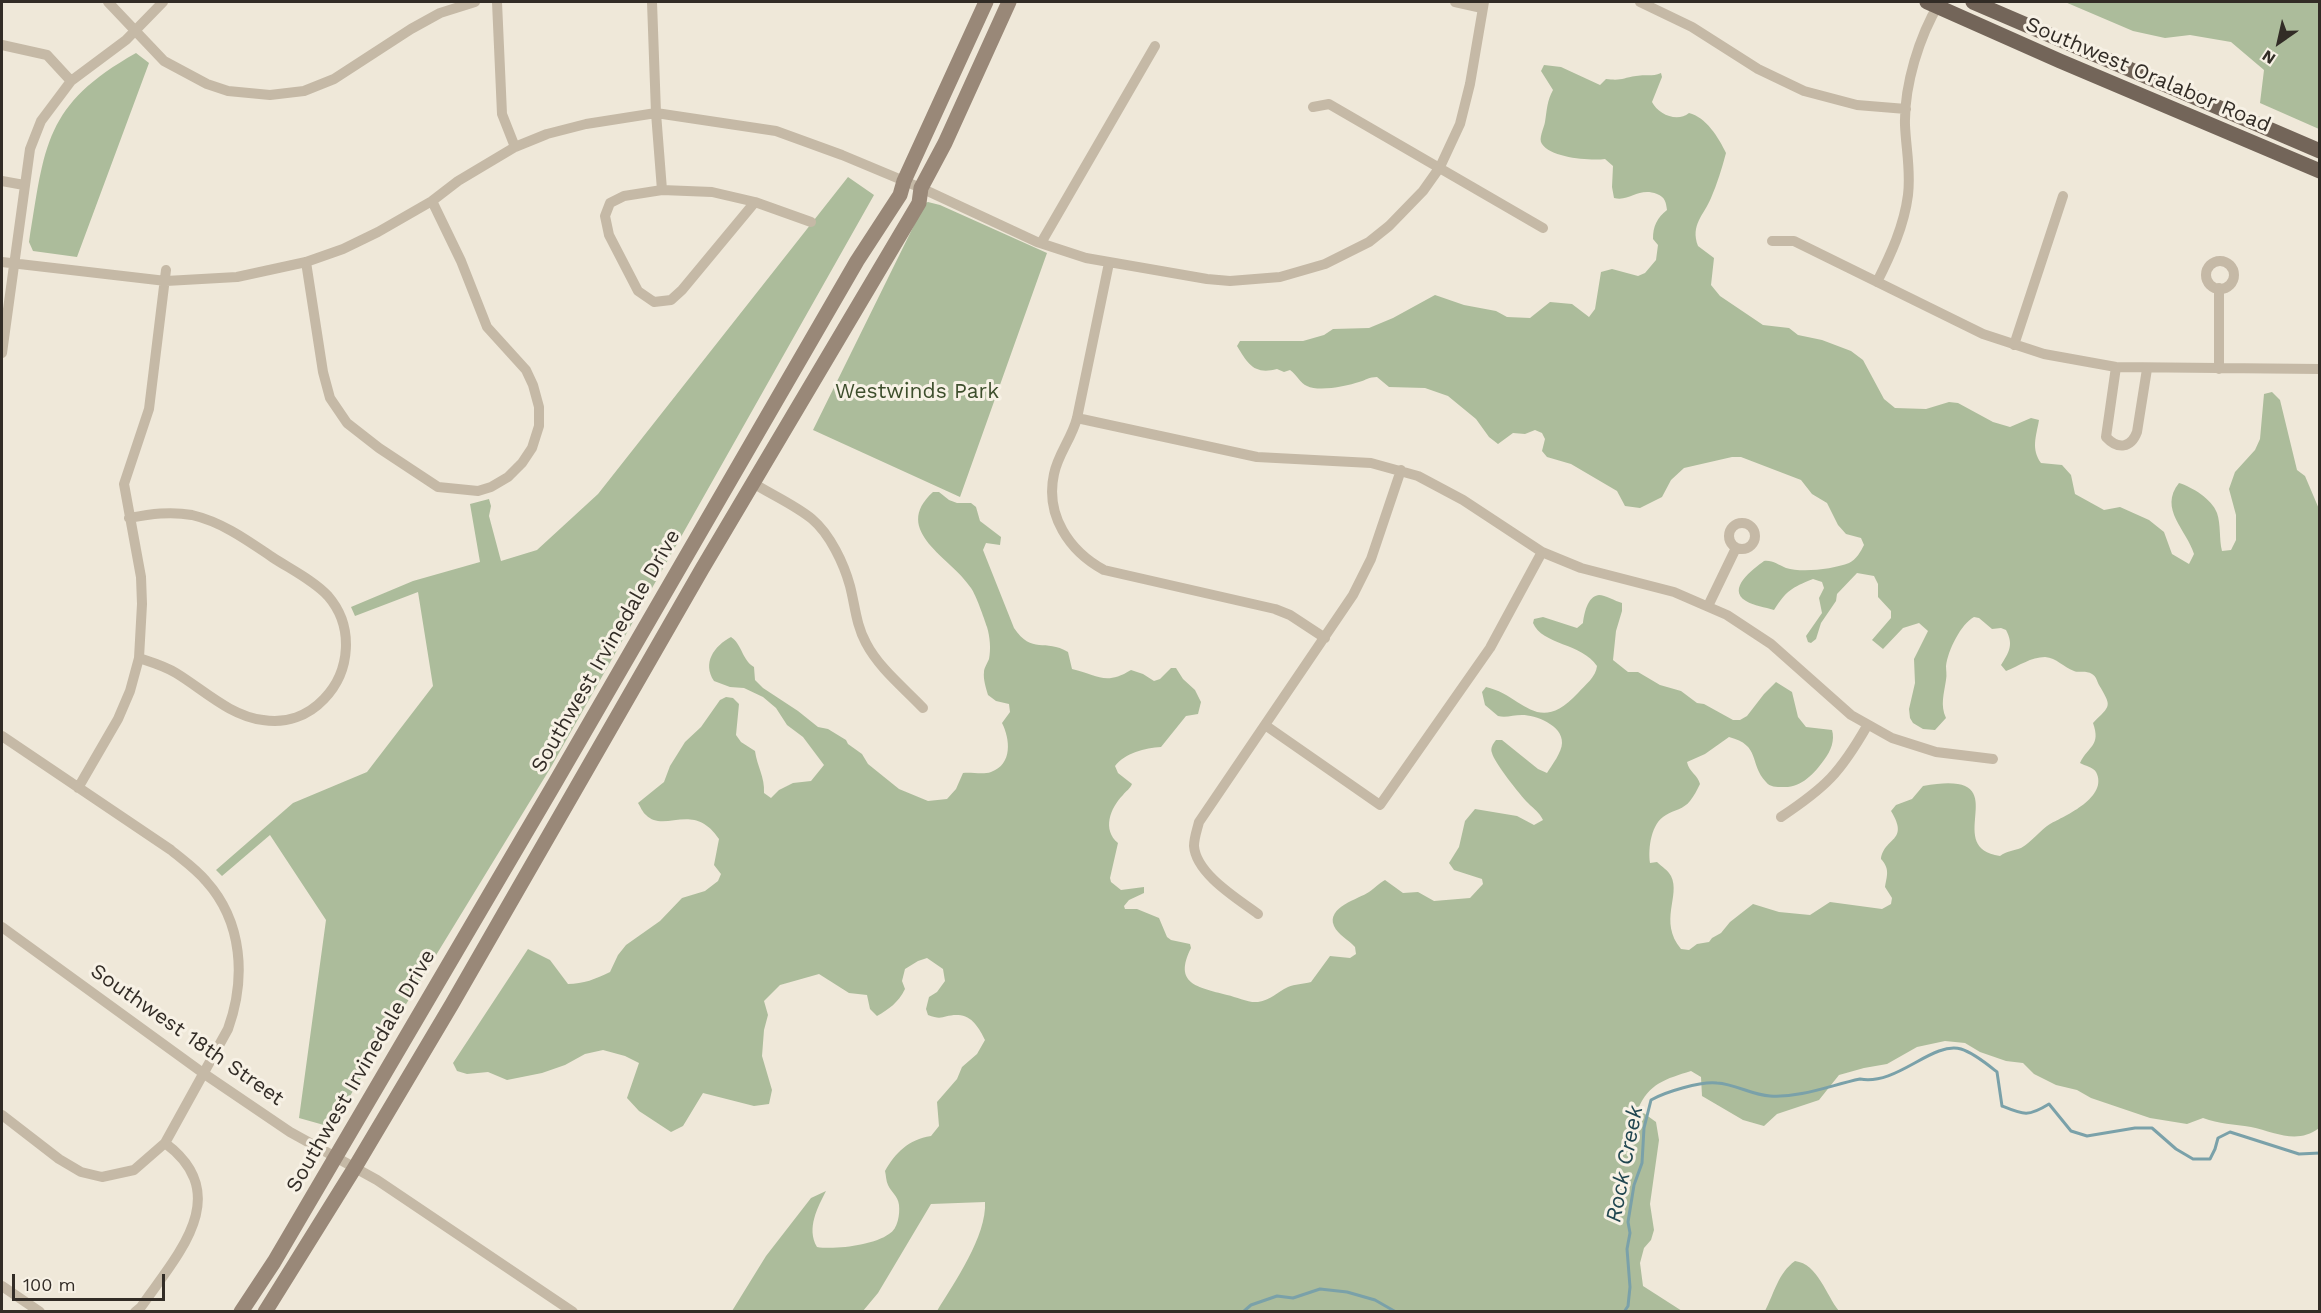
<!DOCTYPE html>
<html>
<head>
<meta charset="utf-8">
<style>
  body { margin:0 }
  #map { position:relative; width:2321px; height:1313px; overflow:hidden; background:#efe8d9; font-family:"Work Sans",sans-serif }
  canvas { display:block }
  .frame { position:absolute; inset:0; border:3px solid #322c26; pointer-events:none }
  .north { position:absolute; left:2249px; top:12px; width:60px; height:60px; -webkit-text-stroke:4px #f7f1e5; paint-order:stroke; rotate:214deg; font-size:16px; font-weight:700; line-height:24px; text-align:center; color:#322c26 }
  .north::after { content:''; display:block; margin:auto; width:21px; height:27px; background:#322c26; clip-path:polygon(50% 0,100% 100%,50% 72%,0 100%) }
  .scale { position:absolute; left:12px; top:1274px; width:153px; height:27px; box-sizing:border-box; border:3px solid #322c26; border-top:0; padding-left:8px; font-size:18px; line-height:21px; white-space:nowrap; color:#322c26; -webkit-text-stroke:4px #f7f1e5; paint-order:stroke }
</style>
</head>
<body>
<div id="map">
<canvas width="2321" height="1313"></canvas>
<div class="frame"></div>
<div class="north">N</div>
<div class="scale">100 m</div>
</div>
<script>
const ctx = document.querySelector('canvas').getContext('2d');
ctx.lineJoin = 'round';
function fill(path, color) { ctx.fillStyle = color; ctx.fill(path, 'evenodd'); }
function stroke(path, color, width, dash) { ctx.strokeStyle = color; ctx.lineWidth = width; ctx.lineCap = dash ? 'butt' : 'round'; ctx.setLineDash(dash || []); ctx.stroke(path); }
function label(font, color, halo, rows, align = 'center') {
  ctx.font = font + ' "Work Sans",sans-serif'; ctx.lineWidth = 6; ctx.setLineDash([]); ctx.textBaseline = 'middle'; ctx.strokeStyle = halo; ctx.fillStyle = color; for (const [text, x, y, turn = 0] of rows) {
    ctx.save(); ctx.translate(x, y); ctx.rotate((+turn || 0) * Math.PI / 180); ctx.textAlign = isNaN(turn) ? turn : align; if (halo) ctx.strokeText(text, 0, 0); ctx.fillText(text, 0, 0); ctx.restore();
  }
}
fill(new Path2D(`
  M2065,2h254v127l-59,-26 4,-33 -33,-28 -41,-7 -25,3 -32,-7z
  M136,53l13,10 -72,194 -44,-6 -4,-9c16,-97 15,-137 107,-189z
  M1544,65l17,2 39,18 6,-6c16,2 16,-1 30,-3 9,-2 16,1 25,-3l1,4 -10,25c6,12 25,21 37,11 17,4 30,25 37,40 -4,15 -9,31 -15,45 -7,17 -21,27 -13,48l16,12 -3,27 9,11 43,29 26,3 9,7 24,5 29,11 12,9 21,39 11,9 31,1 23,-7 9,1 35,19 17,5 21,-9 8,2c-3,17 -8,29 2,43l21,2 9,10 4,19 29,16 16,-3 29,13 15,12 8,22 17,10 5,-10c-7,-24 -36,-45 -15,-71 13,4 33,16 38,30 4,12 2,26 5,38l9,-1 5,-10v-25l-7,-26 6,-17 20,-22 5,-11 4,-45 8,-2 8,8 17,70 8,6 14,33v619c-22,17 -44,4 -68,-1 -17,-3 -32,-3 -48,-9l-16,6 -37,-6 -59,-20 -14,-8 -21,-5 -22,-11 -11,-11 -17,-2 -26,-9 -15,-9 -20,-2 -28,6 -30,17 -23,4 -25,7 -20,25 -42,14 -13,12 -21,-6 -41,-24 -1,-19 -10,-6c-25,8 -42,12 -53,38l18,13 3,18 -9,64 4,26 -3,10 -7,8 -4,15 3,23 39,25h-745c17,-28 50,-75 48,-109l-54,2 -53,89 -15,18h-131l34,-55 45,-58 15,-7c-8,16 -20,37 -9,56 18,3 57,-2 72,-13 9,-5 11,-20 10,-29 -1,-9 -8,-13 -11,-20 -2,-4 -2,-10 -3,-14 11,-19 23,-31 46,-35l8,-10 -2,-24 20,-23 5,-12 15,-13 8,-14c-5,-11 -14,-26 -28,-25 -14,0 -14,6 -29,0l-2,-6 3,-12 8,-5 8,-11 -2,-12 -16,-11 -9,3 -13,8 -3,12 3,8c-7,14 -16,20 -28,27l-7,-7 -3,-14 -18,-2 -30,-19 -39,11 -16,16 4,14 -4,15 -2,26 10,34 -3,14 -15,2 -51,-13 -20,33 -12,6 -32,-21 -12,-13 12,-35 -14,-7 -22,-6 -18,4 -20,11 -23,8 -35,7 -19,-8 -21,2 -10,-3 -4,-8 75,-114 22,11 18,24c15,0 28,-5 42,-12l8,-17 8,-10 34,-24 22,-23 23,-7 13,-10 3,-7 -7,-9 5,-26c-26,-39 -54,-5 -73,-24 -3,-2 -6,-9 -8,-12l26,-21 6,-16 15,-24 16,-15 19,-27 6,-3 7,1 6,6 -3,31 5,7 14,9c2,15 10,26 9,42l7,5 8,-8 14,-7 18,-2 13,-16 -21,-28 -16,-12 -11,-17 -13,-11 -19,-9 -14,-1 -16,-6c-12,-18 0,-35 17,-44 11,7 11,23 23,30l1,13 8,8 35,23 20,16 10,2 18,11 2,4 14,10 6,10 31,25 29,12 19,-2 9,-10 7,-16c9,-1 20,2 28,-1 22,-8 19,-33 11,-49l8,-11 -1,-8 -13,-3 -8,-6c-2,-7 -5,-16 -4,-23 0,-4 3,-8 5,-13 2,-10 1,-22 -2,-32 -3,-9 -11,-32 -16,-39 -19,-30 -81,-57 -38,-96h6l10,8 8,3h14l5,4 4,14 21,16 -1,8 -14,-2 -3,7 31,78c18,27 31,10 54,24l4,17c26,6 33,17 59,1l12,4 11,7 6,-2 11,-11h5l7,11 12,11 6,12 -3,12 -12,2 -25,31c-16,1 -36,6 -46,19l3,7 14,11c-2,5 -6,7 -9,11 -13,13 -21,35 -5,48l-8,35 1,4 10,8 23,-3v6l-15,7 -5,6 1,3h12l22,9 8,19 4,3 19,4 1,4c-18,36 6,39 36,47 10,2 21,8 31,7 13,-2 19,-10 30,-15 7,-3 15,-3 23,-5l19,-26 20,2 6,-4 -1,-7c-6,-7 -17,-12 -21,-21 -8,-19 25,-27 35,-34 6,-4 9,-8 16,-12l18,13 15,-1 16,9 36,-3 13,-14 -1,-5 -28,-9 -5,-7 10,-16 6,-26 10,-12 42,7 17,9 9,-5c-4,-8 -9,-11 -15,-17 -8,-8 -34,-41 -36,-50 -2,-5 1,-9 4,-13h6l36,29 9,4c5,-8 15,-21 15,-30 1,-18 -27,-28 -40,-28 -9,0 -16,3 -24,1l-13,-11 -3,-13 4,-5c37,8 51,50 92,6 7,-8 18,-16 19,-27 -15,-23 -55,-21 -64,-43l1,-4 9,-2 34,11 6,-5c1,-8 4,-27 16,-28 6,0 16,6 23,8v8l-6,20 -3,29 15,12h10l22,13 21,6 16,12 7,1 29,16h7l7,-4 17,-22 12,-12 16,10 6,25 8,10 26,3c3,10 -1,21 -8,30 -10,14 -23,28 -41,27 -7,0 -13,0 -17,-5 -17,-18 -5,-37 -37,-45l-24,17 -18,8c2,10 11,13 13,22 -3,6 -6,12 -10,17 -6,8 -16,9 -24,14 -15,8 -18,33 -16,48l7,-1c5,5 11,8 14,14 10,20 -13,45 10,73l8,1 8,-6 12,-2 3,-4 9,-5 9,-11 23,-18 26,8 31,3 20,-13 52,7 9,-5 1,-6 -7,-11c2,-12 5,-18 -4,-28 3,-22 29,-17 10,-48l5,-6 16,-6 11,-13c100,-18 15,61 77,70 7,-5 13,-5 21,-8 11,-6 19,-18 29,-24 15,-8 59,-27 46,-52 -3,-5 -11,-6 -16,-9 9,-18 21,-17 13,-40 18,-18 19,-16 6,-38 -2,-4 -3,-9 -7,-11 -6,-4 -13,-1 -18,-3 -11,-4 -17,-13 -29,-14 -14,0 -26,9 -39,14l-5,-6c8,-13 13,-20 5,-35l-5,-2 -9,1 -13,-11 -5,-1c-13,7 -26,33 -28,49 0,4 1,9 0,14 -2,14 -6,25 0,38l-11,12 -12,-1 -10,-6 -3,-5 -1,-9 6,-26 -1,-24 14,-28 -9,-8 -16,5 -20,21 -11,-9 19,-22v-7l-13,-14v-13l-4,-8 -17,-3 -20,21 -1,7 -15,22 -5,16 -5,4 -3,-1 -2,-6 16,-23 -3,-15 5,-10 -2,-6 -9,-3c-22,9 -26,11 -39,31 -9,-3 -20,-4 -28,-9 -20,-12 7,-32 18,-40 9,-1 14,4 22,7 16,5 48,1 63,-5 7,-3 12,-12 15,-18l-3,-7 -15,-4 -8,-9 -11,-22 -15,-9 -11,-14 -60,-23h-9l-48,11 -13,12 -9,17 -22,11 -15,-2 -8,-15 -46,-27 -24,-7 -5,-6 3,-12 -3,-6 -7,-3 -10,4 -12,-1 -15,11 -9,-7 -13,-18 -28,-23 -23,-8 -36,-1 -12,-10c-8,0 -11,3 -18,5 -12,4 -40,10 -52,4 -7,-3 -10,-11 -17,-16l-6,2 -7,-3c-23,6 -29,-5 -40,-23l3,-5h63l21,-6 9,-6 36,-1 24,-10 42,-23 29,10 32,6 11,6 23,1 20,-16 22,2 17,13 6,-8 6,-37 11,-3 26,7 7,-3 11,-13 2,-15 -5,-6c0,-13 4,-21 14,-29 -1,-8 -2,-13 -10,-16 -19,-7 -27,8 -43,4l-2,-11 1,-21 -8,-7c-14,2 -54,-1 -63,-15 -4,-5 2,-16 3,-22 2,-13 2,-21 8,-32l-12,-19z
  M848,177l26,18 -323,572 -220,360 -32,-9 27,-198 -56,-85 -48,41 -6,-6 77,-67 74,-31 66,-86 -15,-94 -63,24 -4,-9 62,-26 67,-19 -10,-58 19,-5 2,7 -2,10 12,45 36,-11 61,-56z
  M928,202l12,3 107,48 -87,244 -147,-67 112,-227z
  M1795,1261c23,3 31,34 44,50h-74c9,-17 13,-38 30,-50z`), '#acbc9b');
stroke(new Path2D(`
  M1243,1312l8,-7 26,-9 16,2 27,-9 27,3 28,8 21,12
  M1624,1312l4,-6 2,-19 -3,-38 3,-16 -2,-11 6,-37 8,-22 2,-35 7,-28c14,-8 50,-19 66,-17 18,1 35,12 53,13 31,2 61,-11 90,-17 37,7 72,-38 101,-30 13,4 26,15 36,23l5,34c22,9 26,11 47,-2l22,27 16,5 48,-8h17l24,21 17,10h17l5,-10 3,-11 12,-6 69,22 21,-1`), '#7aa1a9', 3);
stroke(new Path2D(`
  M108,2l56,59 43,23 21,7 42,4 34,-4 30,-12 77,-50 29,-16 35,-11
  M497,2l5,112 13,33
  M652,2l4,111 6,77 -38,6 -14,7 -5,13 4,19 29,56 16,11 17,-2 11,-10 73,-88 -43,-10 -50,-2
  M1455,2l27,6
  M1640,2l52,25 66,42 46,22 53,14 49,4
  M2,45l45,10 24,26
  M1313,107l16,-3 214,124
  M2,181l22,4
  M755,202l56,20
  M1772,241h22l189,93 61,20 72,13 204,2
  M1041,243l114,-197
  M2206 275a14 14 0 1 1 28 0a14 14 0 1 1-28 0Z
  M2,262l164,19 71,-4 69,-15 37,-13 35,-17 54,-31 26,-20 57,-34 32,-13 39,-10 70,-11 120,18 66,24 79,33 116,54 49,16 121,21 23,2 50,-4 45,-13 44,-22 20,-16 34,-35 17,-24 20,-43 10,-40 14,-82
  M306,262l17,110 7,26 17,25 32,25 59,39 40,4 13,-4 17,-10 14,-14 10,-15 7,-22v-19l-6,-22 -7,-15 -39,-43 -26,-66 -29,-60
  M1109,263l-32,155c-5,20 -19,36 -23,56 -9,41 15,77 50,96l171,39 15,6 35,23
  M1877,282c14,-28 27,-56 31,-87 3,-24 -2,-46 -3,-70 -1,-39 14,-89 35,-123
  M2219,288v81
  M2014,345l49,-149
  M2,353l28,-204 11,-28 30,-40 55,-41 37,-38
  M2116,367l-10,70c12,13 25,11 31,-5l10,-63
  M1077,418l180,39 114,6 47,13 45,24 79,52 39,16 93,24 53,23 44,29 80,71 41,23 44,14 57,7
  M753,483c19,12 42,22 59,36 18,15 32,45 38,67 5,19 6,39 16,57 13,25 37,44 57,65
  M129,518c22,-4 41,-7 63,-3 30,7 55,25 80,42 18,12 41,23 56,39 26,30 23,75 -4,103 -16,17 -38,25 -61,21 -33,-4 -59,-30 -87,-47 -11,-7 -25,-11 -37,-15
  M1729 536a13 13 0 1 1 26 0a13 13 0 1 1-26 0Z
  M1708,606l28,-58
  M1265,725l115,80 110,-157 52,-96
  M2,736l169,114c12,10 25,19 35,31 37,41 40,98 22,148l-63,114 -31,27 -32,7 -21,-5 -22,-13 -57,-44
  M78,788l40,-69 12,-28 9,-33 3,-54 -1,-27 -17,-93 25,-75 17,-139
  M1781,817c45,-30 59,-44 86,-91
  M1258,914c-20,-15 -62,-40 -64,-68 0,-8 3,-16 5,-24l154,-227 18,-36 30,-89
  M2,927l201,146 87,59 87,48 196,132
  M2,1286l38,26
  M135,1312l6,-5c36,-52 94,-112 24,-164`), '#c5b9a6', 10);
stroke(new Path2D(`
  M241,1312l33,-50 281,-479 302,-522 43,-66 4,-14 82,-179
  M265,1312l89,-143 98,-165 250,-435 217,-366 2,-15 24,-45 64,-141`), '#998878', 15);
stroke(new Path2D(`
  M1927,2l133,59 260,110
  M1973,2l347,149`), '#736559', 15);
label('21px', '#322c26', '#f7f1e5', [
  ["Southwest Oralabor Road",2148,75,23],
  ["Southwest Irvinedale Drive",606,651,-60],
  ["Southwest 18th Street",187,1035,35],
  ["Southwest Irvinedale Drive",361,1071,-60]
]);
label('21px', '#3d4e2c', '#f7f1e5', [
  ["Westwinds Park",917,392]
]);
label('italic 22px', '#204650', '#f7f1e5', [
  ["Rock Creek",1625,1164,-79]
]);
</script>
</body>
</html>
